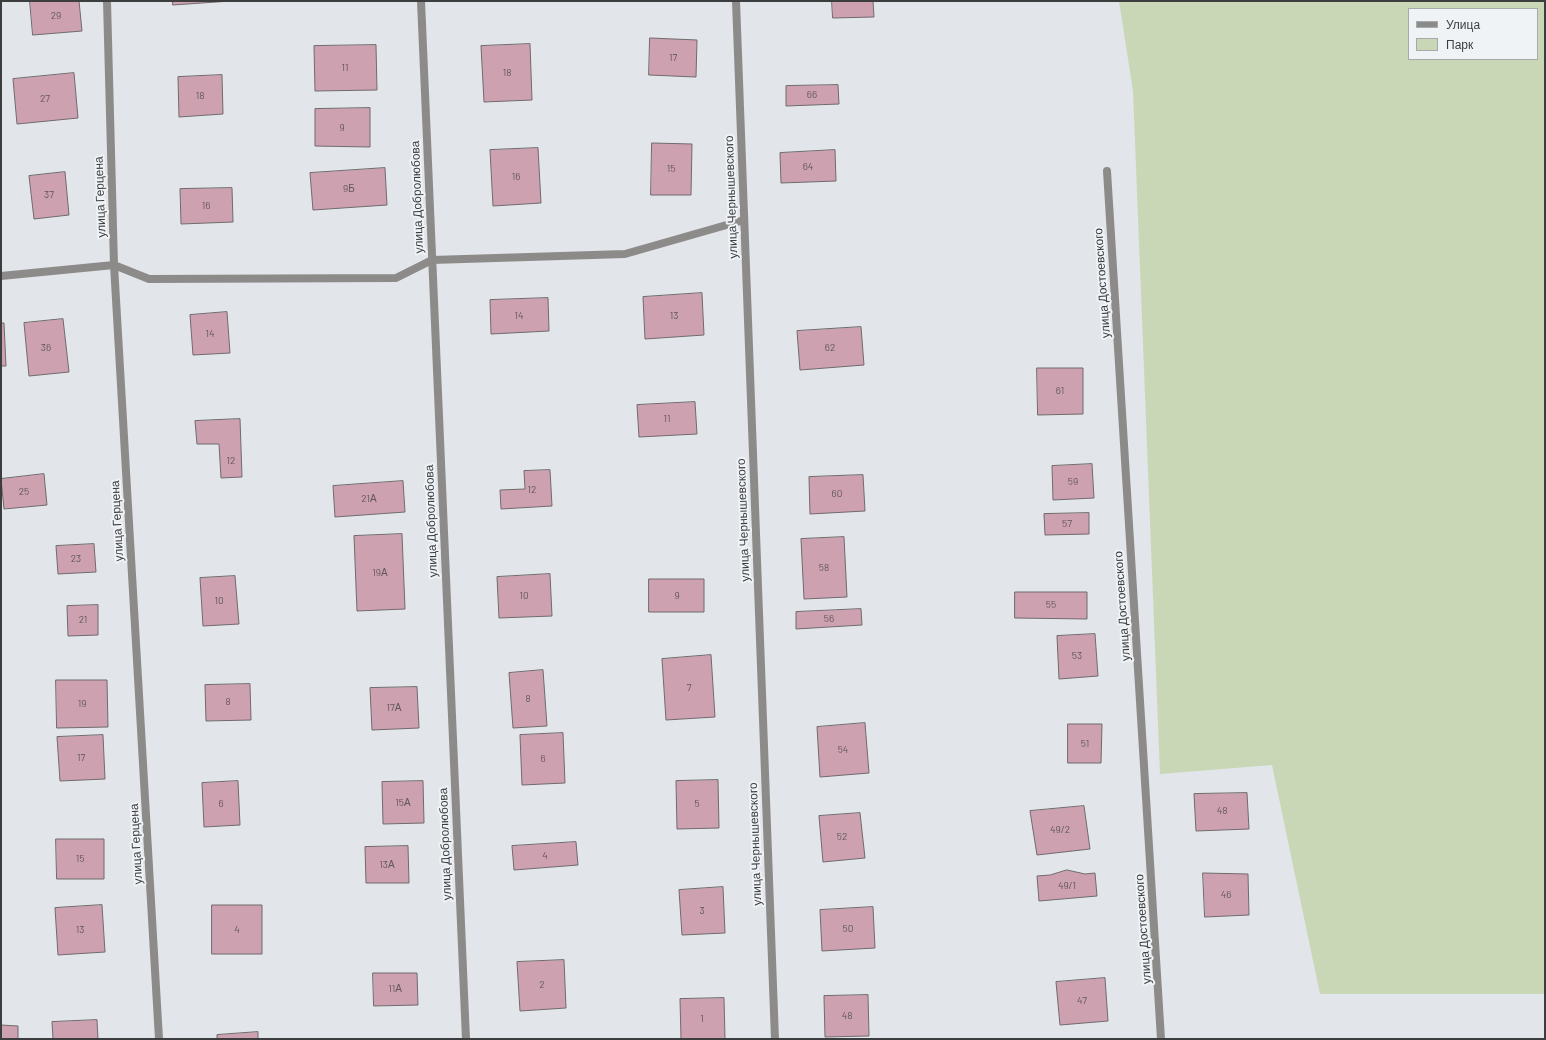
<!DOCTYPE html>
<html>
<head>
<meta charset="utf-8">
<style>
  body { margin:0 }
  #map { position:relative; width:1546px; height:1040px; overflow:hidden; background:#e2e5e9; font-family:Barlow,sans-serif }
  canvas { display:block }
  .frame { position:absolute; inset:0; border:2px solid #3c3d3f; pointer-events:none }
  .legend { position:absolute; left:1408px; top:8px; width:130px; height:52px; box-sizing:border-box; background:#eff3f6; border:1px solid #a7aaad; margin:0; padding:5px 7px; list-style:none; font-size:12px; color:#3c3d3f }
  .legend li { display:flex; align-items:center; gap:8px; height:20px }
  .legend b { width:20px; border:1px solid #a7aaad }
</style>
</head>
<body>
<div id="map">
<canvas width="1546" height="1040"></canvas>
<div class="frame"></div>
<ul class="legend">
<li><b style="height:5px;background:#8d8b8a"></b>Улица</li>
<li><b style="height:11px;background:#c9d7b6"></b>Парк</li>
</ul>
</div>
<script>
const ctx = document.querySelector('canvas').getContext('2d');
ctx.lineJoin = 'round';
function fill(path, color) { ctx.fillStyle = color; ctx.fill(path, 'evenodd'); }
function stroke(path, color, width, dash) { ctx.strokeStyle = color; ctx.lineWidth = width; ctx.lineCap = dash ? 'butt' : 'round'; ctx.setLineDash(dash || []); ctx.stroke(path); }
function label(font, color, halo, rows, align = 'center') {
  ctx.font = font + ' Barlow,sans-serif'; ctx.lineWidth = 4; ctx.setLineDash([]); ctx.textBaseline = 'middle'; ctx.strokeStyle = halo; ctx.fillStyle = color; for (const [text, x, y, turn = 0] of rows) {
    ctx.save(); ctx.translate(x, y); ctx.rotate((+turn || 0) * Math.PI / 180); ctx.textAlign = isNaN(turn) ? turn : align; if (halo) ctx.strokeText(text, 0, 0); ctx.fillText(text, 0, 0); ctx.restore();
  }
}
fill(new Path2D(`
  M1119,1h426v993h-225l-48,-229 -112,9 -27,-683zM1409,9h128v50h-128z`), '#c9d7b6');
const building = new Path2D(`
  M30,1h49l3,30 -49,4z
  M173,1h58l-58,4z
  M832,1h41l1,16 -41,1z
  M650,38l47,2 -1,37 -47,-2z
  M530,44l2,56 -48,2 -3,-56z
  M376,45l1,45 -62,1 -1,-45z
  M74,73l4,45 -61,6 -4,-45z
  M222,75l1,39 -44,3 -1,-40z
  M838,85l1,19 -53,2v-20z
  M370,108v39l-55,-1v-37z
  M652,143l40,1 -1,51h-40z
  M538,148l3,55 -48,3 -3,-56z
  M835,150l1,31 -55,2 -1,-30z
  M385,168l2,37 -74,5 -3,-37z
  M65,172l4,43 -35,4 -5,-43z
  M232,188l1,34 -52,2 -1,-35z
  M702,293l2,42 -59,4 -2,-42z
  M548,298l1,33 -58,3 -1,-34z
  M227,312l3,41 -37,2 -3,-40z
  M63,319l6,53 -40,4 -5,-53z
  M1,323h3l2,43h-5z
  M861,327l3,38 -64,5 -3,-39z
  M1037,368h46v46l-45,1z
  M695,402l2,32 -58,3 -2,-32z
  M240,419l2,58 -21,1 -2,-34h-22l-2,-23z
  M1092,464l2,34 -41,2 -1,-34z
  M550,470l2,36 -51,3 -1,-19 25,-1 -1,-18z
  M44,474l3,31 -43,4 -3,-30z
  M863,475l2,36 -55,3 -1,-37z
  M403,481l2,31 -70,5 -2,-31z
  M1089,513v21l-44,1 -1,-21z
  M402,534l3,75 -48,2 -3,-75z
  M844,537l3,60 -43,2 -3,-60z
  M94,544l2,28 -38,2 -2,-28z
  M550,574l2,42 -53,2 -2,-41z
  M235,576l4,48 -36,2 -3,-48z
  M649,579h55v33h-55z
  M1015,592h72v27l-72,-1z
  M98,605v30l-30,1 -1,-30z
  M861,609l1,16 -66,4v-17z
  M1095,634l3,42 -39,3 -2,-43z
  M711,655l4,62 -49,3 -4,-61z
  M543,670l4,56 -34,2 -4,-55z
  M56,680h51l1,47 -51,1z
  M250,684l1,36 -45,1 -1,-36z
  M417,687l2,41 -47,2 -2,-42z
  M865,723l4,50 -49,4 -3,-50z
  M1068,724h34l-1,39h-33z
  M563,733l2,50 -43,2 -2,-50z
  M103,735l2,44 -45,2 -3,-44z
  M718,780l1,48 -42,1 -1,-48z
  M238,781l2,44 -36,2 -2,-44z
  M423,781l1,42 -41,1 -1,-42z
  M1247,793l2,36 -53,2 -2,-37z
  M1084,806l6,43 -53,6 -7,-44z
  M860,813l5,45 -42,4 -4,-46z
  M56,839h48v40h-47z
  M576,842l2,23 -64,5 -2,-24z
  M408,846l1,37h-43l-1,-36z
  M1067,870l18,4 10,-1 2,23 -58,5 -2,-25 13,-1z
  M1203,873l45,1 1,41 -44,2z
  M723,887l2,46 -43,2 -3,-45z
  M102,905l3,47 -47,3 -3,-47z
  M212,905h50v49h-50z
  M873,907l2,41 -53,3 -2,-41z
  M564,960l2,48 -46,3 -3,-49z
  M373,973h44l1,32 -44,1z
  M1105,978l3,43 -48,4 -4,-43z
  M868,995l1,41 -44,1 -1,-41z
  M724,998l1,41h-44l-1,-40z
  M97,1020l1,19h-45l-1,-17z
  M1,1025l17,1v13h-17z
  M258,1032v7h-41v-4z`);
fill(building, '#cea1b1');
stroke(building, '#6f6a6c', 1);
stroke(new Path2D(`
  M114,265l35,14 247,-1 36,-18 193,-6 119,-34`), '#8d8b8a', 8);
stroke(new Path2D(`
  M107,1l7,264 45,774
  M421,1l45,1038
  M736,1l39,1038
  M1107,171l54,868
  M1,276l113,-11`), '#8d8b8a', 8);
label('10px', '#60565c', null, [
  ["29",56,16],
  ["17",673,58],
  ["11",345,68],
  ["18",507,73],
  ["66",812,95],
  ["18",200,96],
  ["27",45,99],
  ["9",342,128],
  ["64",808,167],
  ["15",671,169],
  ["16",516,177],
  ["9Б",349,189],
  ["37",49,195],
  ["16",206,206],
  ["14",519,316],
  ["13",674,316],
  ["14",210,334],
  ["36",46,348],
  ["62",830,348],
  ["61",1060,391],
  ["11",667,419],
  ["12",231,461],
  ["59",1073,482],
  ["12",532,490],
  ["25",24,492],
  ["60",837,494],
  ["21А",369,499],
  ["57",1067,524],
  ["23",76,559],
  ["58",824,568],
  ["19А",380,573],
  ["10",524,596],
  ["9",677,596],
  ["10",219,601],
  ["55",1051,605],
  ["56",829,619],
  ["21",83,620],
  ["53",1077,656],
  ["7",689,688],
  ["8",528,699],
  ["8",228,702],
  ["19",82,704],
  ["17А",394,708],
  ["51",1085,744],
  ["54",843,750],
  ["17",81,758],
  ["6",543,759],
  ["15А",403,803],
  ["6",221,804],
  ["5",697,804],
  ["48",1222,811],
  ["49/2",1060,830],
  ["52",842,837],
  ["4",545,856],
  ["15",80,859],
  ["13А",387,865],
  ["49/1",1067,886],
  ["46",1226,895],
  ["3",702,911],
  ["50",848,929],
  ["13",80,930],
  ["4",237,930],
  ["2",542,985],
  ["11А",395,989],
  ["47",1082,1001],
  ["48",847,1016],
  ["1",702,1019]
]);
label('12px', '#3c3d3f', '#eff3f6', [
  ["улица Герцена",100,197,-92],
  ["улица Добролюбова",417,197,-92],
  ["улица Чернышевского",731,197,-92],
  ["улица Достоевского",1102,283,-94],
  ["улица Чернышевского",743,520,-92],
  ["улица Герцена",117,521,-93],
  ["улица Добролюбова",431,521,-92],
  ["улица Достоевского",1122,606,-94],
  ["улица Герцена",136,844,-93],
  ["улица Добролюбова",445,844,-92],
  ["улица Чернышевского",755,844,-92],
  ["улица Достоевского",1143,929,-94]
]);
</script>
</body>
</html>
